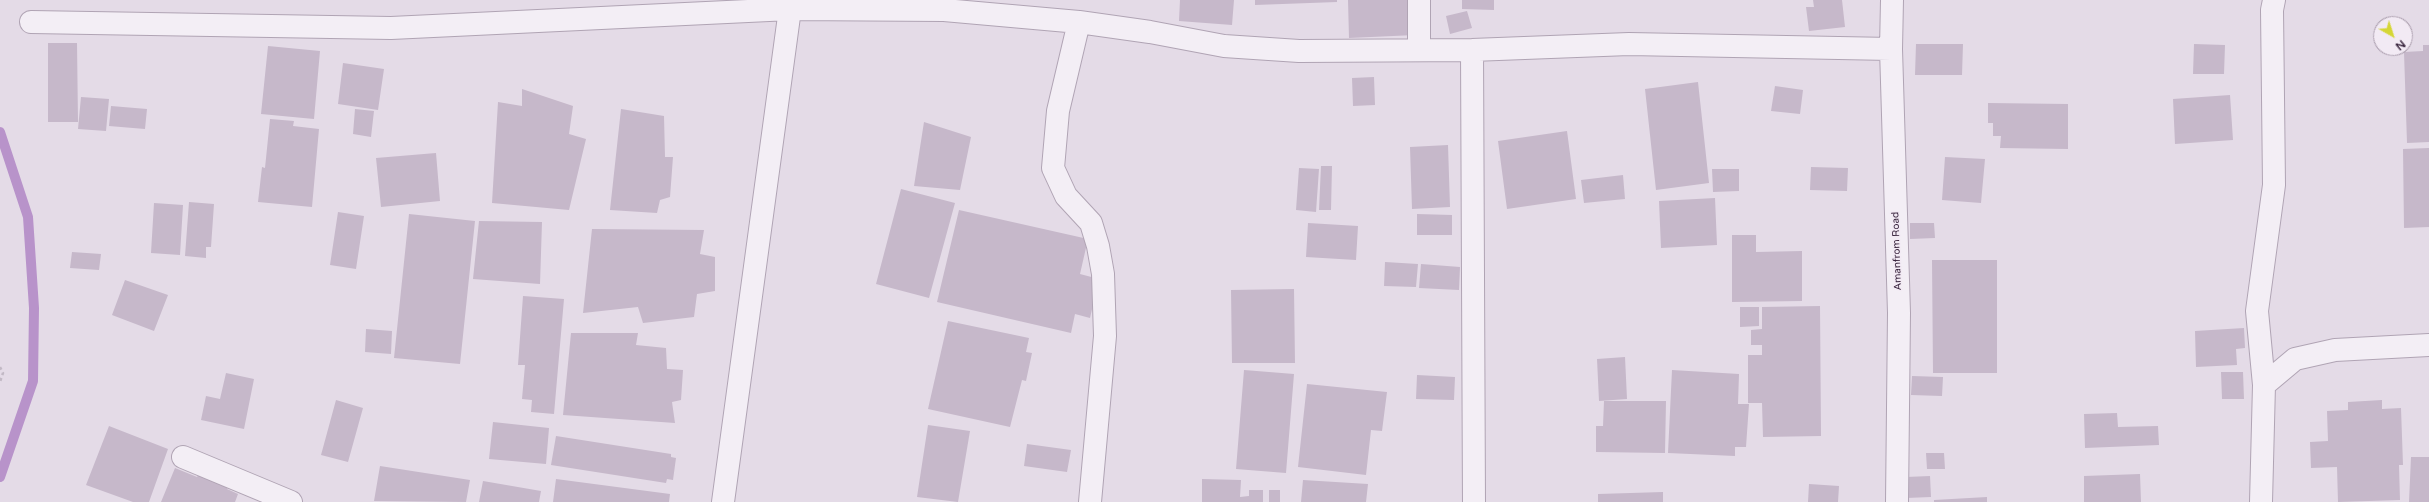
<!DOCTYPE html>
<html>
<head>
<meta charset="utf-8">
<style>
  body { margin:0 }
  #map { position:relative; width:2429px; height:502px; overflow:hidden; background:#e4dbe7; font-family:"Varela Round",sans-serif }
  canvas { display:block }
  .north { position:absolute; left:2373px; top:16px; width:40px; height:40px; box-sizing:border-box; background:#f2eaf4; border:1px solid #a89bab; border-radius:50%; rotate:141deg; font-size:11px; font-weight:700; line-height:16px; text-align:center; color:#38243d }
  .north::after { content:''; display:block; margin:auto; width:14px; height:18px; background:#d5d635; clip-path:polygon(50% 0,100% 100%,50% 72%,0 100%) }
</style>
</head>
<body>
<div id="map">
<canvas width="2429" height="502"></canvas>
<div class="north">N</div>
</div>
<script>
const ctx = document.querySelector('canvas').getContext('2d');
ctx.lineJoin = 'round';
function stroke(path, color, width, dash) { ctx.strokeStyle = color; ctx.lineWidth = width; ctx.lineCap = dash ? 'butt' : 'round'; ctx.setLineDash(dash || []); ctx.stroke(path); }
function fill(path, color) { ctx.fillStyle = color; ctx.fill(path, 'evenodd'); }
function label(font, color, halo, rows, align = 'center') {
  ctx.font = font + ' "Varela Round",sans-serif'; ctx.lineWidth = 3; ctx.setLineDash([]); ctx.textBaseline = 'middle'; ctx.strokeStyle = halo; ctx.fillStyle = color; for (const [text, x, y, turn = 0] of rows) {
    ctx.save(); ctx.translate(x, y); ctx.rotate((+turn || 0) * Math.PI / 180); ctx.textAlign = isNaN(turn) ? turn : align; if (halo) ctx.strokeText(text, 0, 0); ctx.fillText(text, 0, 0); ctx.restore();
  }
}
stroke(new Path2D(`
  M0,132l28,85 6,91 -1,73 -33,96`), '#b893ca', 10);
fill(new Path2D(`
  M1180,0h54l-2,25 -53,-4z
  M1255,0h82v2l-82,3z
  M1348,0h65l2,35 -66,3z
  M1462,0h32v10l-32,-1z
  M1813,0h29l3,27 -36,4 -3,-24h8z
  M1467,11l5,17 -22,6 -4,-18z
  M48,43h29l1,79h-30z
  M1916,44h47l-1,31h-47z
  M2194,44l31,1 -1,29h-31z
  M2423,45h6v97l-22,1 -3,-91 19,-1z
  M268,46l52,5 -6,68 -53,-5z
  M343,63l41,6 -6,41 -40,-6z
  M1374,77l1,28 -22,1 -1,-28z
  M1698,82l11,101 -53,7 -11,-101z
  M1775,86l28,4 -3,24 -29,-3z
  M522,89l51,17 -4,28 17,5 -17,71 -77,-7 6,-101 24,4z
  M2230,95l3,45 -58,4 -2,-45z
  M81,97l28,2 -3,32 -28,-2z
  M1988,103l80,1v45l-68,-1 1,-12h-8v-13h-5z
  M111,106l36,3 -2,20 -36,-3z
  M355,109l19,2 -3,26 -18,-3z
  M621,109l43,7 1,41h8l-3,40 -10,3 -3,13 -47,-3z
  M270,119l24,2 -1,5 26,3 -7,78 -54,-5 4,-35 3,1z
  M924,122l47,15 -11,53 -46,-4z
  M1567,131l9,68 -69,10 -9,-68z
  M1448,145l2,62 -38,2 -2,-62z
  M2429,148v79l-25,1 -1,-79z
  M436,153l4,48 -59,6 -5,-49z
  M1945,157l40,2 -4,44 -39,-3z
  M1321,166h11l-1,44h-12z
  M1811,167l37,1 -1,23 -37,-1z
  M1299,168l20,1 -3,43 -20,-2z
  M1712,169h27v22l-26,1z
  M1623,175l2,24 -41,4 -3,-23z
  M901,189l54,14 -26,95 -53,-14z
  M1715,198l2,47 -56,3 -2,-47z
  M189,202l25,2 -3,43h-5v11l-21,-2z
  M154,203l29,2 -3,50 -29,-2z
  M959,210l129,29 -8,35 19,5 -9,39 -15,-4 -4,19 -134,-31z
  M338,212l26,4 -8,53 -26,-4z
  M409,214l66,7 -15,143 -66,-6z
  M1417,214l35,1v20h-35z
  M479,221l63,1 -2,62 -67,-5z
  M1308,223l50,3 -2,34 -50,-3z
  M1910,223h24l1,15 -25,1z
  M592,229l112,1 -4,24 15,3v34l-18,3 -3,23 -51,6 -5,-16 -55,6z
  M1732,235h24v17l46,-1v50l-70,1z
  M72,252l29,2 -2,16 -29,-2z
  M1932,260h65v113h-64z
  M1385,262l33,2 -2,23 -32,-1z
  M1421,264l39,3 -1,23 -40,-2z
  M125,280l43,15 -14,36 -42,-16z
  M1294,289l1,74h-63l-1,-73z
  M523,296l41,3 -10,115 -23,-2 1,-12 -10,-1 3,-34h-7z
  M1820,306l1,130 -58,1 -1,-34h-14v-48h14v-10h-11v-15l11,-1v-22z
  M1740,307h19v19l-19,1z
  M948,321l81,17 -3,14 6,1 -6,28 -4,-1 -12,47 -82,-18z
  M2244,328l1,20 -9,1 1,16 -41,2 -1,-36z
  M366,329l26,2 -1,23 -26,-2z
  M571,333h67l-2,12 30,3 1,21 16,1 -2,30 -9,2 3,21 -112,-8z
  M1625,357l2,42 -28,2 -2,-42z
  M1244,370l50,4 -8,99 -50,-4z
  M1672,370l67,4 -1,30h11l-3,43h-11v9l-67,-3z
  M2221,372h22l1,27h-22z
  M226,373l28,6 -10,50 -43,-9 5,-24 14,3z
  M1417,375l38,2 -1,23 -38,-1z
  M1912,376l31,1 -1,19 -31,-1z
  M1307,384l80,8 -5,39 -11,-1 -5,45 -68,-8z
  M336,400l27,8 -15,54 -27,-7z
  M2382,400v9l19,-1 2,57h-4l1,35 -62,2 -1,-35 -26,1 -1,-26 18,-1 -1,-30 21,-1v-8z
  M1604,401h62l-1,52 -69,-1v-26h7z
  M2117,413l1,14 40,-1 1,19 -74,3 -1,-34z
  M493,422l56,6 -3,36 -57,-5z
  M928,425l42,6 -12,71 -41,-5z
  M109,426l59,23 -19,53h-16l-47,-17z
  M556,436l115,18v3l5,1 -3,22 -6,-1 -1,4 -115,-18z
  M1027,444l44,6 -4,22 -43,-6z
  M1926,453h18l1,16h-18z
  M2411,457h18v45h-20z
  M380,466l90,14 -4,22 -92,-1z
  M175,468l22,9 2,-3 30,12 -2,3 11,5 -3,8h-74z
  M2140,474l1,28h-57v-26z
  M1930,476l1,21 -25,1v-21z
  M556,479l114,15 -1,8h-116z
  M1202,479l39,1 -1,17 9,-1v-6h14v12h-61z
  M1303,480l65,4 -2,18h-65z
  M483,481l58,10 -2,11h-60z
  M1809,484l30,2 -1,16h-30z
  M1269,490h11v12h-11z
  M1663,492v10h-65v-8z
  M1987,497v5h-53v-2z`), '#c6b8ca');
const minor = new Path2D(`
  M1419,0v48
  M1892,0l-1,49 8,264 -2,189
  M31,22l360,6 399,-19 154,1 135,12 71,10 74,14 75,5 173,-1 157,-6 262,5
  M1079,22l-21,89 -5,57 13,28 25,27 7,23 5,28 2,62 -15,166
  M1472,50l2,452
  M2264,385l31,-26 40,-9 94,-5
  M183,457l108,45
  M723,502l67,-493
  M2261,502l3,-117 -7,-74 17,-126 -2,-175 2,-10`);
stroke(minor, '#b0a4b4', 24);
stroke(new Path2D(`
  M0,367l3,6 -3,9`), '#c2b9c5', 2.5, [3, 3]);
stroke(minor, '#f3eef5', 22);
label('10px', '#38243d', '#f2eaf4', [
  ["Amanfrom Road",1897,251,-92]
]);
</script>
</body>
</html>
